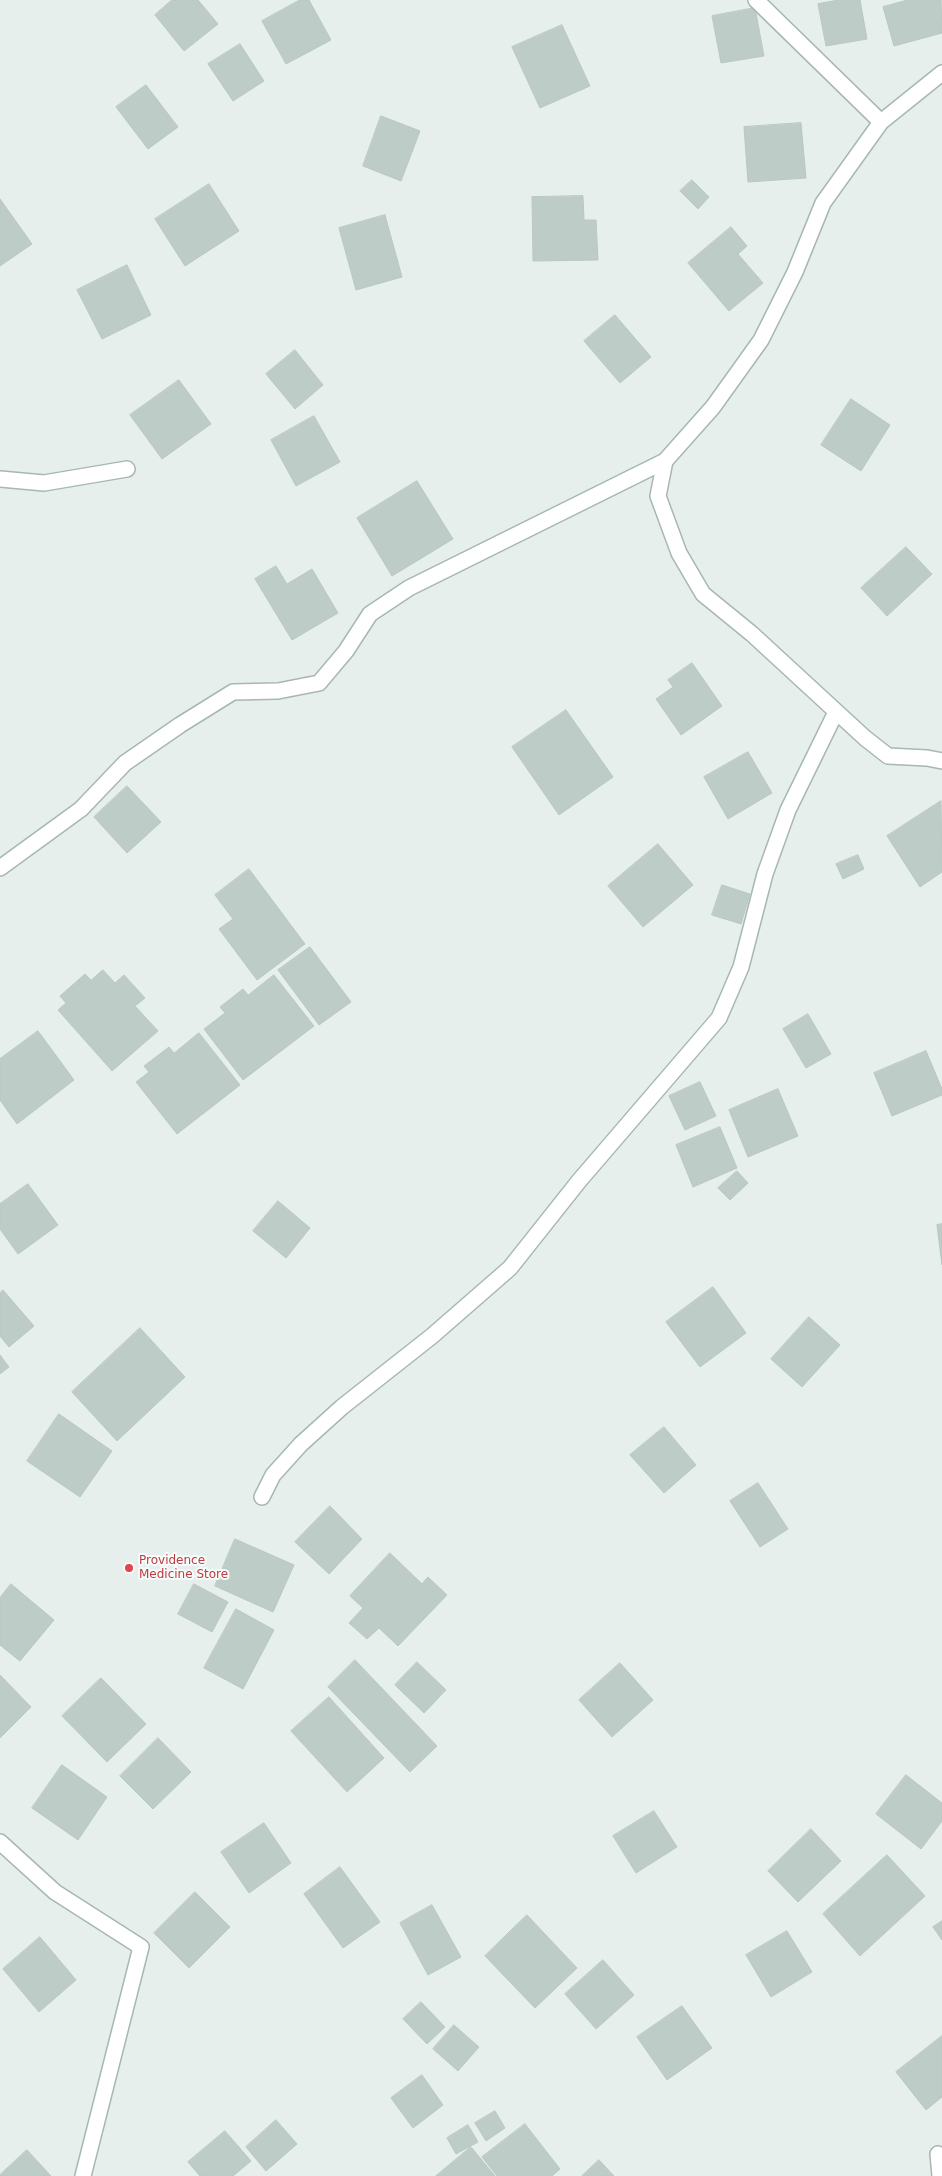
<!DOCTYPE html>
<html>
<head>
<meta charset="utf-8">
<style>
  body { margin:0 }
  canvas { display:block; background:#e6efec }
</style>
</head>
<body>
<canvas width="942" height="2176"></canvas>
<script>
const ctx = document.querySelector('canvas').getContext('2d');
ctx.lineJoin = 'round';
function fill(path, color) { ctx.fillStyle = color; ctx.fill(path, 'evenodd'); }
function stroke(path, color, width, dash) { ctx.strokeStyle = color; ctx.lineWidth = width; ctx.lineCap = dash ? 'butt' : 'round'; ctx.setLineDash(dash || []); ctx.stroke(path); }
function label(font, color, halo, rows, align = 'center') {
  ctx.font = font + ' "DejaVu Sans",sans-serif'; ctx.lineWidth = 4; ctx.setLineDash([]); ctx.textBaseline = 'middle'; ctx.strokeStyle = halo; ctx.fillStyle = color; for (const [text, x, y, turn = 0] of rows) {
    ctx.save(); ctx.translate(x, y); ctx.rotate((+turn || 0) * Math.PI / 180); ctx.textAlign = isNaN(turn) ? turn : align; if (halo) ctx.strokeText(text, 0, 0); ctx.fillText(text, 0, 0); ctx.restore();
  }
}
const building = new Path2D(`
  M172,0h26l20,24 -34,27 -29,-36z
  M300,0h9l22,40 -45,24 -24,-43z
  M839,0h21l7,39 -41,7 -8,-42z
  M908,0h33l1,33 -48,13 -11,-39z
  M755,8l9,48 -43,7 -9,-47z
  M562,25l28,61 -50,22 -28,-61z
  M240,44l24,37 -31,20 -25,-37z
  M146,85l32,42 -30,22 -32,-42z
  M381,116l39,15 -19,50 -38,-15z
  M801,123l5,55 -58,4 -4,-55z
  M692,180l17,17 -11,12 -18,-18z
  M209,184l30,47 -54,35 -30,-47z
  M583,196l1,24h12l2,40 -65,1 -1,-64z
  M0,199l32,45 -32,22z
  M385,215l17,62 -46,13 -17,-62z
  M731,227l16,19 -9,8 25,29 -34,28 -41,-48z
  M127,265l24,50 -49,24 -25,-49z
  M615,315l36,42 -31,26 -36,-42z
  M295,350l28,35 -28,24 -29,-35z
  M179,380l32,44 -49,35 -32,-44z
  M851,399l39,26 -29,46 -40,-26z
  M314,416l26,46 -44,24 -25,-46z
  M417,481l36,58 -61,37 -35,-58z
  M906,547l26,27 -45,42 -26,-28z
  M276,566l11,18 25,-15 26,44 -46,27 -37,-61z
  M692,663l30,43 -41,29 -25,-36 17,-12 -5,-7z
  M566,710l47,67 -54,38 -47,-68z
  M748,752l24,41 -44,26 -24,-42z
  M127,786l34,36 -34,31 -33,-36z
  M941,801l1,71 -22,15 -33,-51z
  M658,844l35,41 -50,42 -35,-41z
  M858,855l6,14 -21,10 -7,-15z
  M249,869l56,75 -48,36 -38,-51 14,-10 -18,-24z
  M722,885l28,9 -9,30 -29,-9z
  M310,947l41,55 -32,23 -41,-55z
  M103,970l12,13 9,-8 21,23 -10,8 23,25 -46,40 -54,-61 8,-7 -6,-7 25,-22 6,6z
  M274,975l40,51 -71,54 -39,-51 21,-16 -5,-6 23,-18 5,6z
  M808,1014l23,40 -25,14 -23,-39z
  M38,1031l36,49 -57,44 -17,-24v-41z
  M199,1033l41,52 -63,49 -41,-52 13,-10 -5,-6 25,-19 5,6z
  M926,1051l16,38v6l-50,21 -18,-43z
  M700,1082l16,34 -31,14 -16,-34z
  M778,1089l20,47 -50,21 -19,-47z
  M720,1127l17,41 -44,19 -17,-42z
  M737,1171l11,12 -18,17 -12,-12z
  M28,1184l30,41 -40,29 -18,-25v-25z
  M278,1201l32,27 -24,30 -33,-27z
  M942,1224v41l-5,-40z
  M713,1287l33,46 -46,34 -34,-45z
  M3,1290l31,36 -25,21 -9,-11v-43z
  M809,1317l31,28 -38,42 -31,-28z
  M140,1328l45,49 -68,64 -45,-49z
  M0,1355l9,12 -9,7z
  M59,1414l53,37 -32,46 -53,-36z
  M664,1427l32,38 -32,28 -34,-38z
  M758,1483l30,46 -28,18 -30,-46z
  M330,1506l32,33 -33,35 -34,-32z
  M235,1539l59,26 -21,47 -58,-26z
  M390,1553l32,31 6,-7 19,18 -49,51 -19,-18 -12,11 -18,-16 14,-15 -13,-12z
  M11,1584l43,36 -34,41 -20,-16v-47z
  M194,1584l34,18 -16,30 -34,-18z
  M236,1609l38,21 -31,59 -39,-21z
  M355,1660l82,86 -27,26 -82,-85z
  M417,1662l29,28 -22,23 -29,-28z
  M620,1663l33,37 -41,37 -33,-37z
  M0,1675l31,32 -31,31z
  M101,1678l45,46 -39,38 -45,-46z
  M329,1697l55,61 -37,34 -56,-61z
  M158,1738l33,34 -38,37 -33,-33z
  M62,1765l45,32 -29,43 -46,-32z
  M906,1775l36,28v18l-21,28 -45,-35z
  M654,1811l23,36 -41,26 -23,-37z
  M264,1823l27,40 -42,30 -28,-41z
  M811,1829l30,32 -43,41 -30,-31z
  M887,1855l38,41 -65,60 -37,-42z
  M340,1867l40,55 -37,26 -39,-54z
  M195,1892l35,35 -41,41 -35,-35z
  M432,1905l29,52 -33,18 -28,-52z
  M527,1915l50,53 -42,40 -50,-52z
  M942,1921v19l-9,-13z
  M787,1931l25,41 -41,25 -25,-42z
  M40,1937l36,43 -37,32 -36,-43z
  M603,1960l31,35 -38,34 -31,-35z
  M421,2002l24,25 -18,17 -24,-25z
  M682,2006l30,42 -45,32 -30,-43z
  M454,2025l25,22 -21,24 -25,-22z
  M942,2036v61l-16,13 -30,-38z
  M422,2075l21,30 -30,23 -22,-30z
  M495,2111l10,17 -19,13 -11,-18z
  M276,2120l21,24 -31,27 -20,-24z
  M525,2124l35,45 -8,7h-55l-15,-19z
  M468,2125l10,17 -22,12 -9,-16z
  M225,2131l26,30 -18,15h-33l-12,-14z
  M471,2147l24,29h-59z
  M27,2150l24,26h-51v-1z
  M599,2160l15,16h-32z`);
fill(building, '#beccc8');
stroke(building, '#b8c8c3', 1);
const minor = new Path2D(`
  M756,0l125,122
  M942,73l-61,49 -58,81 -28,69 -34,68 -48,67 -48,54 -7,35 21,57 24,41 49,40 113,104 23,18 39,2 15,3
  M0,479l44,4 83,-14
  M0,868l81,-59 44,-46 55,-38 53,-33 45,-1 41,-8 27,-32 24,-37 39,-26 256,-127
  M262,1497l11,-22 28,-31 41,-37 90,-71 78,-68 69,-87 140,-163 22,-51 24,-93 23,-64 48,-98
  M0,1842l55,50 86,55 -58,229
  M938,2154l2,22`);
stroke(minor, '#a8b7b4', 18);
stroke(minor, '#fff', 15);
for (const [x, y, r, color] of [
  [129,1568,5,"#e0444e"]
]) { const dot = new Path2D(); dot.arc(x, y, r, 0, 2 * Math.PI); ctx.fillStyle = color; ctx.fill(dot); stroke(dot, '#f7fbf9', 2); }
label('12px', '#be3a42', '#f7fbf9', [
  ["Providence",139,1561],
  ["Medicine Store",139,1575]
], 'left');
</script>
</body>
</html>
